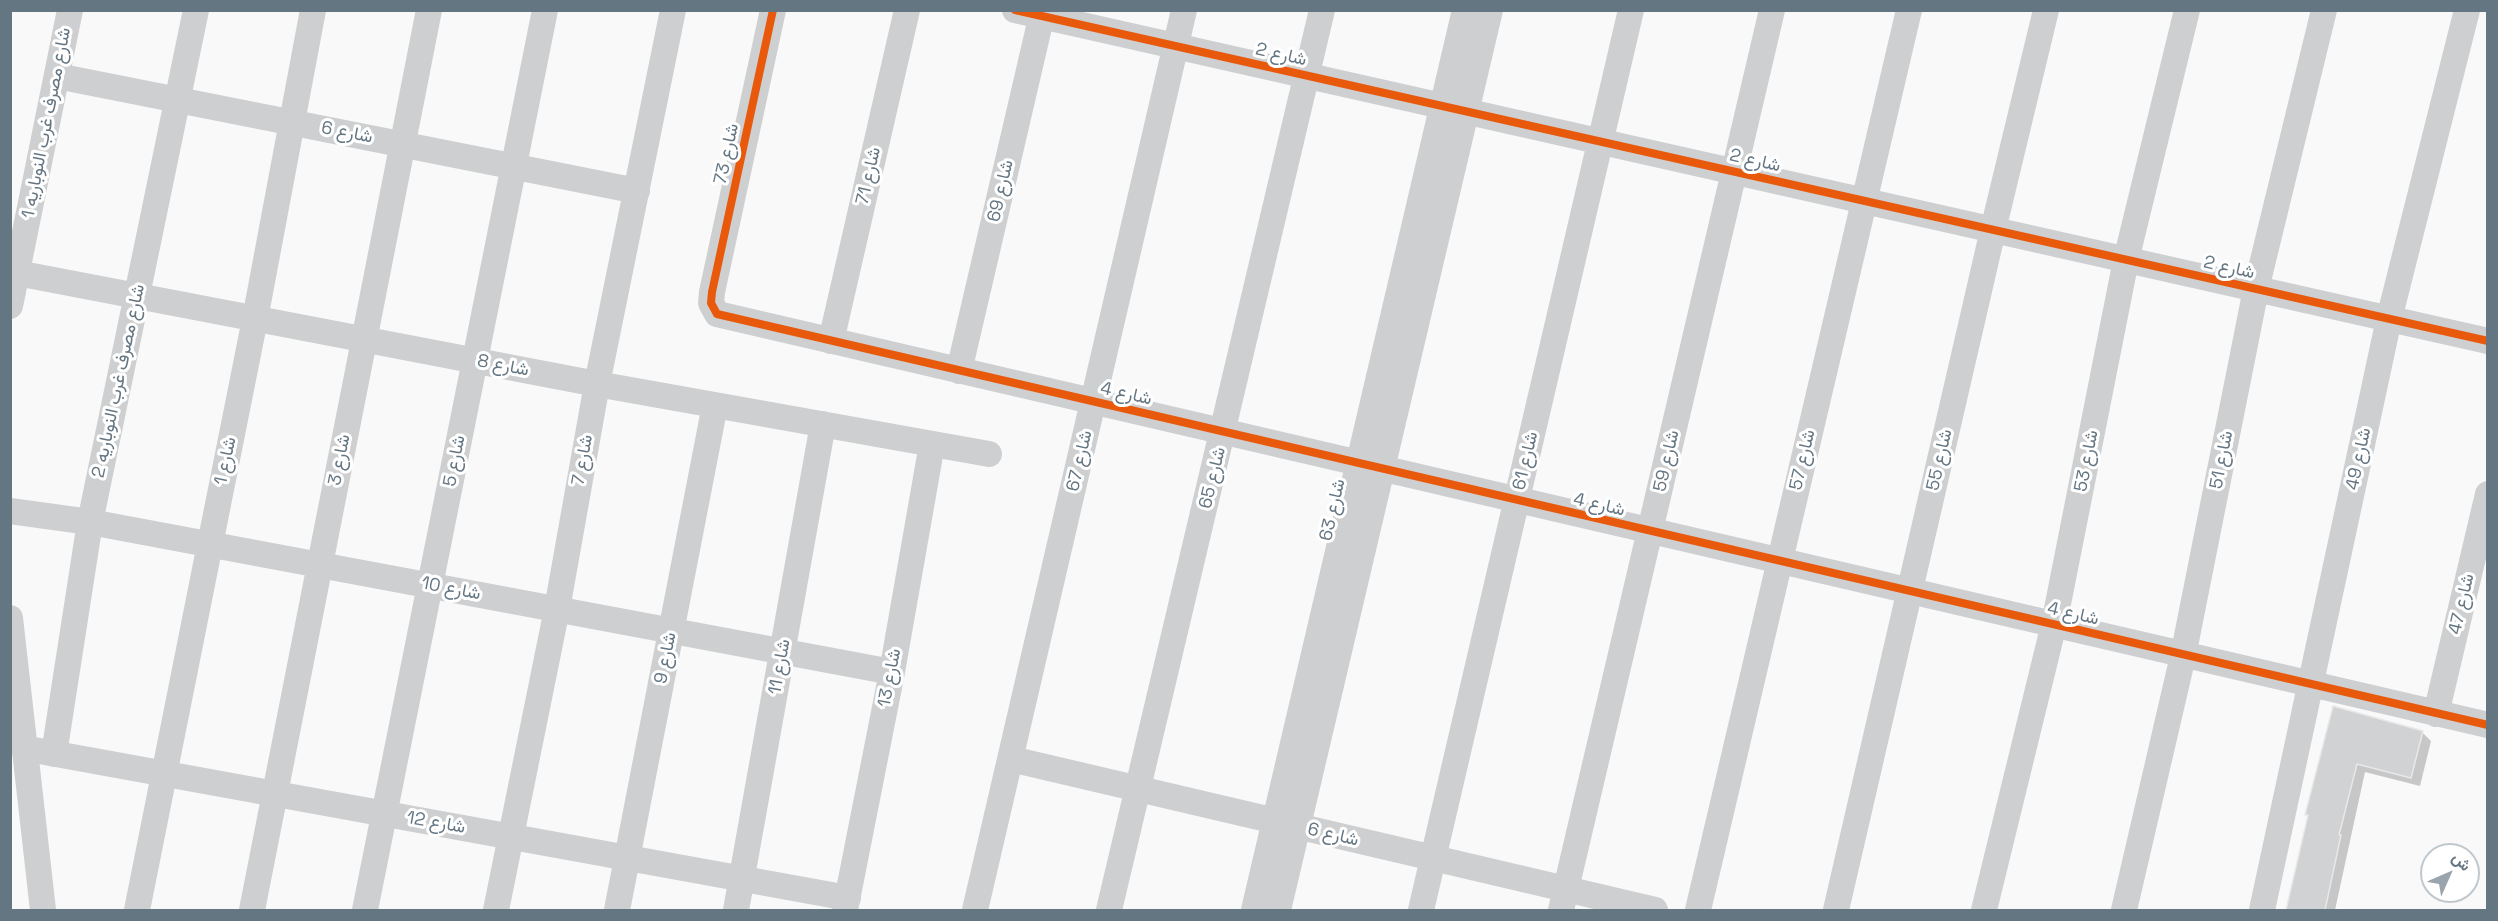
<!DOCTYPE html>
<html>
<head>
<meta charset="utf-8">
<style>
  body { margin:0 }
  #map { position:relative; width:2498px; height:921px; overflow:hidden; background:#f9f9f9; font-family:"Space Grotesk",Vazirmatn,sans-serif }
  canvas { display:block }
  .frame { position:absolute; inset:0; border:12px solid #657683; pointer-events:none }
  .north { position:absolute; left:2420px; top:843px; width:60px; height:60px; box-sizing:border-box; background:#fff; border:2px solid #c1c8cd; border-radius:50%; rotate:45deg; font-size:16px; font-weight:700; line-height:24px; text-align:center; color:#657683 }
  .north::after { content:''; display:block; margin:auto; width:21px; height:27px; background:#99a4ac; clip-path:polygon(50% 0,100% 100%,50% 72%,0 100%) }
</style>
</head>
<body>
<div id="map">
<canvas width="2498" height="921"></canvas>
<div class="frame"></div>
<div class="north">ش</div>
</div>
<script>
const ctx = document.querySelector('canvas').getContext('2d');
ctx.lineJoin = 'round';
function fill(path, color) { ctx.fillStyle = color; ctx.fill(path, 'evenodd'); }
function stroke(path, color, width, dash) { ctx.strokeStyle = color; ctx.lineWidth = width; ctx.lineCap = dash ? 'butt' : 'round'; ctx.setLineDash(dash || []); ctx.stroke(path); }
function label(font, color, halo, rows, align = 'center') {
  ctx.font = font + ' "Space Grotesk",Vazirmatn,sans-serif'; ctx.lineWidth = 6; ctx.setLineDash([]); ctx.textBaseline = 'middle'; ctx.strokeStyle = halo; ctx.fillStyle = color; for (const [text, x, y, turn = 0] of rows) {
    ctx.save(); ctx.translate(x, y); ctx.rotate((+turn || 0) * Math.PI / 180); ctx.textAlign = isNaN(turn) ? turn : align; if (halo) ctx.strokeText(text, 0, 0); ctx.fillText(text, 0, 0); ctx.restore();
  }
}
fill(new Path2D(`
  M2334,708l88,24 9,9 -11,45 -55,-14 -30,138h-47l21,-94 -2,-2z`), '#0003');
const building = new Path2D(`
  M2333,706l90,25 -12,47 -54,-14 -18,71h2l-16,75h-39l22,-95h-3z`);
fill(building, '#d0d2d3');
stroke(building, '#e8e8e8', 1.5);
stroke(new Path2D(`
  M773,10l-61,282 -1,11 6,11 1771,411
  M1015,10l1473,331
  M57,76l580,115
  M17,273l580,111 392,70
  M10,306l60,-296
  M831,341l76,-331
  M959,371l84,-361
  M10,511l80,11 802,150
  M10,618l33,292
  M2436,714l52,-220
  M23,748l825,150
  M54,754l36,-232 106,-512
  M1011,759l644,151
  M137,910l118,-591 58,-309
  M252,910l177,-900
  M365,910l180,-900
  M496,910l61,-301 40,-225 76,-374
  M617,910l98,-505
  M736,910l87,-486
  M845,910l47,-238 40,-228
  M975,910l209,-900
  M1109,910l213,-900
  M1254,910l211,-900
  M1278,910l212,-900
  M1421,910l210,-900
  M1561,910l211,-900
  M1698,910l211,-900
  M1836,910l157,-680 53,-220
  M1984,910l70,-286 72,-364 61,-250
  M2124,910l59,-254 73,-367 68,-279
  M2262,910l127,-591 78,-309`), '#cecfd0', 26);
stroke(new Path2D(`
  M773,10l-61,282 -1,11 6,11 1771,411
  M1015,10l1473,331`), '#e8590c', 8);
label('18px', '#657683', '#fff', [
  ["شارع 2",1281,55,13],
  ["شارع مصرف غرب النوباريه 1",47,123,-79],
  ["شارع 6",347,133,11],
  ["شارع 73",727,154,-78],
  ["شارع 2",1755,161,13],
  ["شارع 71",869,176,-77],
  ["شارع 69",1001,191,-77],
  ["شارع 2",2229,268,13],
  ["شارع 8",503,366,11],
  ["شارع مصرف غرب النوباريه 2",119,381,-78],
  ["شارع 4",1126,394,13],
  ["شارع 49",2359,459,-78],
  ["شارع 3",340,460,-79],
  ["شارع 7",583,460,-80],
  ["شارع 57",1803,460,-77],
  ["شارع 55",1940,460,-77],
  ["شارع 51",2222,460,-79],
  ["شارع 1",226,461,-78],
  ["شارع 5",455,461,-79],
  ["شارع 67",1080,461,-77],
  ["شارع 61",1526,461,-77],
  ["شارع 59",1667,461,-77],
  ["شارع 53",2087,461,-79],
  ["شارع 65",1213,478,-76],
  ["شارع 4",1599,505,13],
  ["شارع 63",1333,510,-77],
  ["شارع 10",451,589,11],
  ["شارع 47",2462,604,-77],
  ["شارع 4",2073,614,13],
  ["شارع 9",666,658,-79],
  ["شارع 11",780,667,-80],
  ["شارع 13",890,678,-79],
  ["شارع 12",436,823,10],
  ["شارع 6",1333,835,13]
]);
</script>
</body>
</html>
